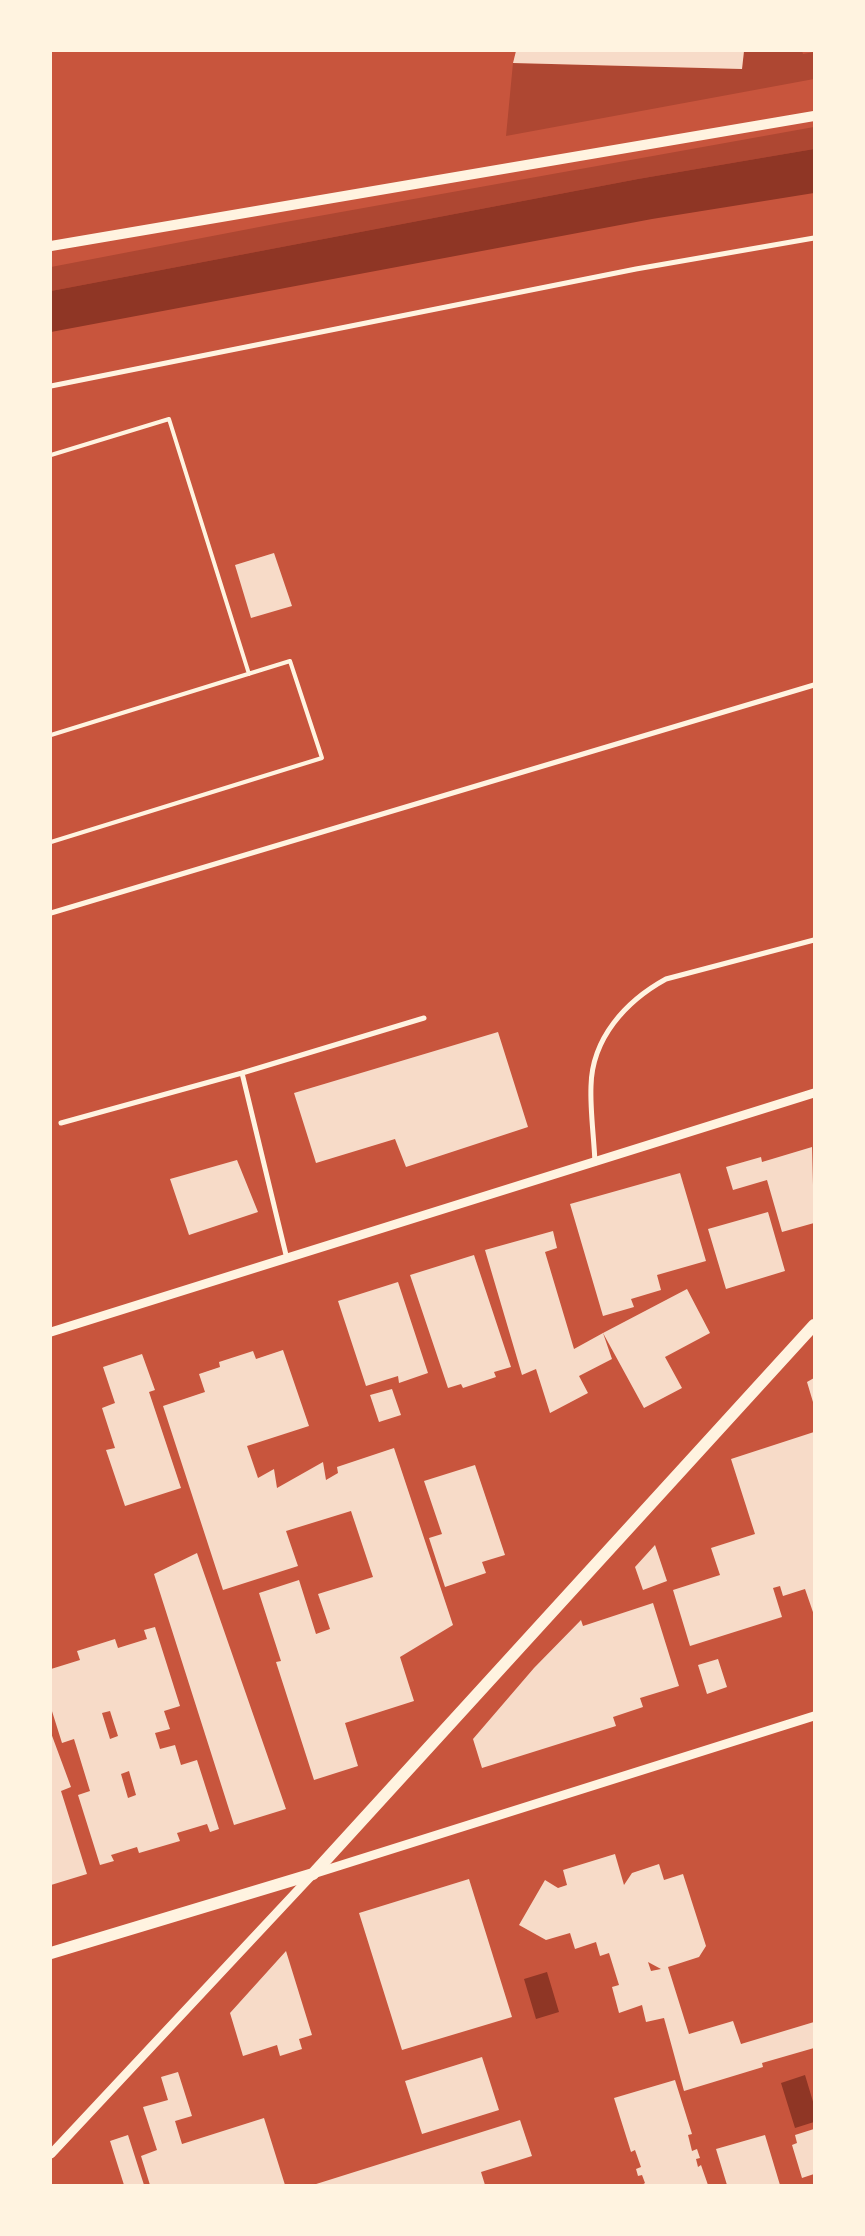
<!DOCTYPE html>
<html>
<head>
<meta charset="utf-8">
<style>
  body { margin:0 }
  #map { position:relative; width:865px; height:2236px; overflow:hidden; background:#c8553d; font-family:Commissioner,sans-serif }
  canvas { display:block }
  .frame { position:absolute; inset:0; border:52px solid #fff3e0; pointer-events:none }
</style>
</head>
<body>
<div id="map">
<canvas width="865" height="2236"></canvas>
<div class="frame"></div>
</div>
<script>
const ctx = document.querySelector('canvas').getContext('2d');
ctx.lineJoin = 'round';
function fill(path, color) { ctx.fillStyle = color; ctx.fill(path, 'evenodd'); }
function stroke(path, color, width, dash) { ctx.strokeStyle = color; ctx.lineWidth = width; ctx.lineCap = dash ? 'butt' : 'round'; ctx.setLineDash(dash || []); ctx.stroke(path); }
fill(new Path2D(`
  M744,51h58l1,3 11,-2v27l-308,57 7,-73 229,6z
  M814,127v22l-176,30 -587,112v-24l229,-44z`), '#ae4732');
fill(new Path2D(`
  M814,149v44l-162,26 -601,113v-41l587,-112z
  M547,1972l12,40 -23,7 -12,-40z
  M805,2075l9,30v17l-19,6 -14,-45z`), '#8f3625');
fill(new Path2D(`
  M516,51h228l-2,18 -229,-6z
  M274,553l18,53 -41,12 -16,-53z
  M498,1032l30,95 -122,40 -11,-28 -79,24 -22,-70z
  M812,1147l2,76 -32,9 -15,-52 -34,10 -7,-23 35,-10 1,5z
  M237,1160l21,52 -69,23 -19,-56z
  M680,1173l26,88 -49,14 4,15 -30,9 3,8 -31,9 -33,-112z
  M768,1212l17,59 -59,18 -18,-60z
  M553,1231l4,17 -12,4 29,97 29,-16 84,-44 23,44 -45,24 17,31 -38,20 -41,-75 9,26 -33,17 9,17 -38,20 -14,-44 -14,6 -37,-125z
  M474,1255l37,112 -17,5 2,5 -33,11 -2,-4 -13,4 -38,-113z
  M398,1282l30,91 -29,10 -1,-7 -32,10 -28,-85z
  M283,1350l26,76 -62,20 11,32 16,-9 3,19 46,-26 3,18 12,-7 -1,-6 57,-19 59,177 -53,32 14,44 -69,22 13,43 -44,14 -38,-118 5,-1 -22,-68 40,-13 17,54 14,-5 -12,-35 55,-17 -22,-66 -65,20 12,35 -75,24 -60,-184 42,-14 -6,-18 21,-7 -1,-5 34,-11 3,8z
  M142,1354l13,36 -6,2 32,96 -56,18 -19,-56 9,-2 -13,-40 13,-5 -12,-36z
  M814,1378v24h-1l-6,-20z
  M392,1389l9,26 -22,7 -9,-27z
  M814,1432v183l-9,-26 -22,7 -3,-10 -7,2 9,29 -92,29 -17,-56 47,-15 -9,-27 44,-14 -24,-75z
  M475,1465l30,90 -23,7 4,11 -41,14 -16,-49 13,-4 -18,-53z
  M655,1545l12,36 -24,9 -8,-23z
  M197,1553l89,256 -52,16 -80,-251z
  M653,1603l26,83 -39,12 3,9 -30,10 3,9 -134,42 -9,-29 61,-71 47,-48 2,6z
  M155,1627l25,79 -16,5 6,18 -15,4 5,16 15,-4 6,20 16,-5 22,69 -9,3 -3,-8 -30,9 3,8 -41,12 -2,-6 -26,8 3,6 -14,4 -22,-70 12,-4 -16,-52 -12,4 -11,-35v-39l29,-9 -3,-9 38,-12 3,9 29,-9 -3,-9zM110,1711l8,25 -8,3 -8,-26zM129,1771l7,24 -8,3 -7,-24z
  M718,1659l9,28 -20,7 -9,-29z
  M51,1733l20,54 -10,4 26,83 -36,11z
  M615,1854l9,31 8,-12 27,-9 5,16 19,-6 23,72 -7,11 -31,10 21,67 44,-13 8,23 73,-22v26l-52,15 1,4 -79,24 -20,-73 -18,4 -4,-17 -23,8 -7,-26 7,-2 -10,-32 -9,3 -4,-14 -21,7 -5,-16 -24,7 -27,-15 26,-45 13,8 9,-3 -4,-15zM648,1962l13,7 -10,2z
  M469,1879l43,138 -110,33 -43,-137z
  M286,1951l26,84 -13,4 3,10 -22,7 -3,-11 -34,11 -13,-43z
  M482,2057l17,53 -77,24 -17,-53z
  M178,2072l14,44 -17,5 7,23 82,-26 21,67h-135l-9,-29 16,-6 -14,-43 25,-7 -7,-23z
  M675,2080l17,54 -4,1 4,16 5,-2 3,9 -4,1 2,8 3,-2 7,20h-66l3,-2 -3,-8 -4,1 -2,-7 5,-2 -6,-17 -4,2 -17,-54z
  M520,2120l12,36 -51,16 4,13h-172z
  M814,2129v45l-12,4 -10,-33 5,-2 -2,-8z
  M128,2135l16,50h-20l-14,-44z
  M765,2135l15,50h-53l-11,-36z`), '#f7dbc8');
stroke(new Path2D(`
  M51,455l118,-36 80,255
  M51,735l239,-74 32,97 -271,84`), '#fff3e0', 4);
stroke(new Path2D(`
  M51,386l585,-117 178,-31
  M51,913l763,-228
  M242,1073l45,186
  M61,1123l181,-50 182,-55
  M595,1163c-1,-26 -5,-52 -4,-77 1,-48 35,-85 75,-107l148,-39`), '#fff3e0', 5);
stroke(new Path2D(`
  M51,1332l763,-239
  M51,2154l262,-280 501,-158`), '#fff3e0', 9);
stroke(new Path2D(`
  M51,246l763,-130`), '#fff3e0', 10);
stroke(new Path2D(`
  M51,1953l262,-79 501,-549`), '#fff3e0', 12);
</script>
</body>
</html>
